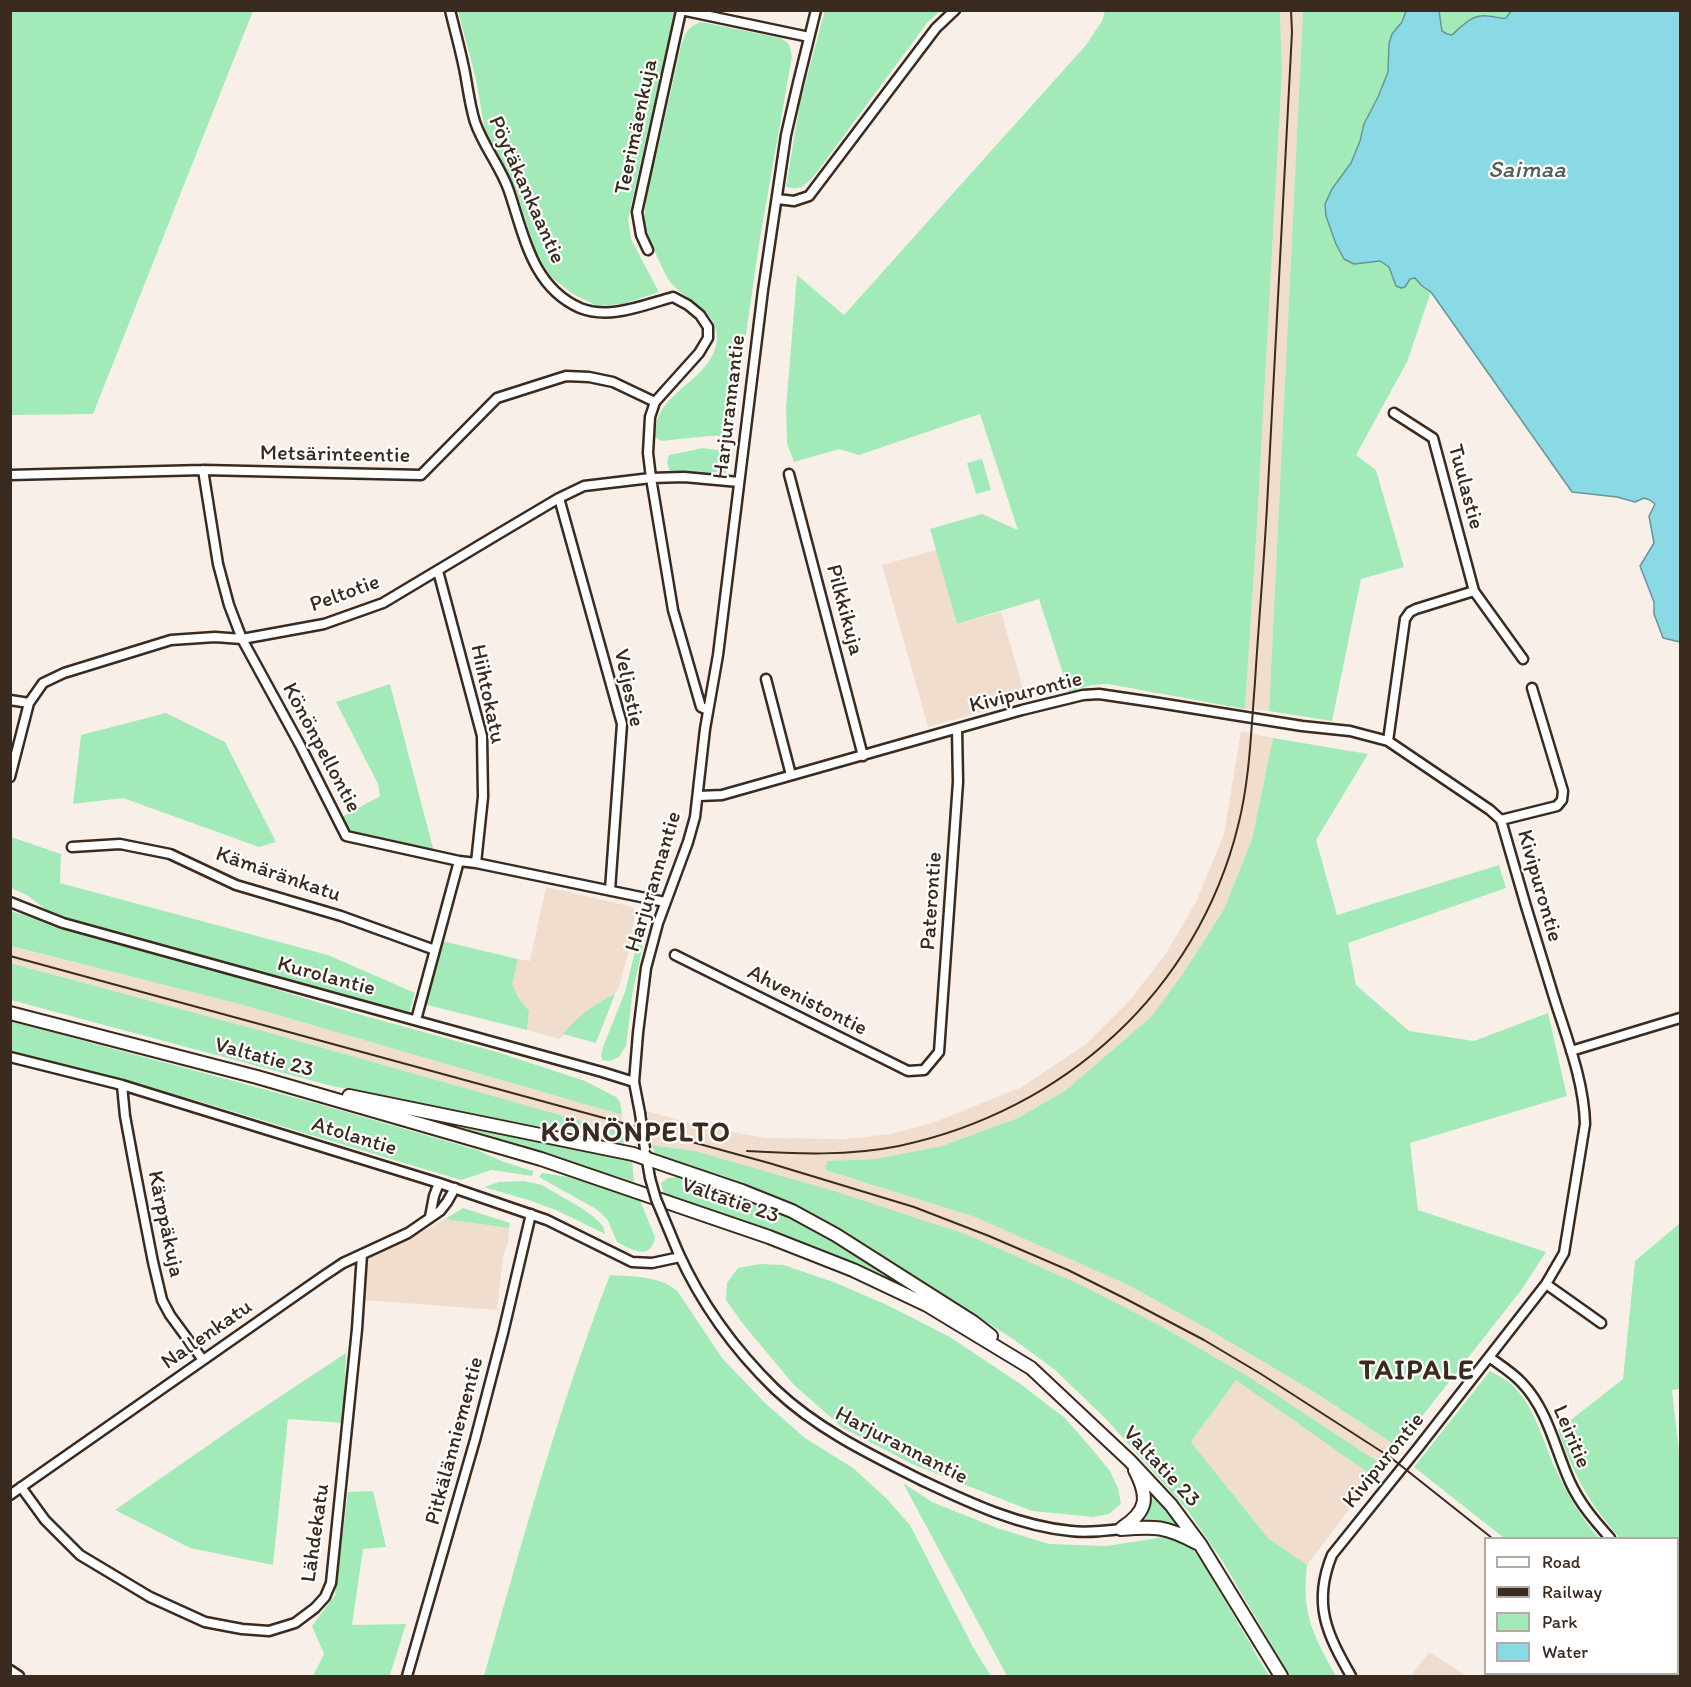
<!DOCTYPE html>
<html>
<head>
<meta charset="utf-8">
<style>
  body { margin:0 }
  #map { position:relative; width:1691px; height:1687px; overflow:hidden; background:#f8f0e8; font-family:Itim,sans-serif }
  canvas { display:block }
  .frame { position:absolute; inset:0; border:12px solid #3b2a1e; pointer-events:none }
  .legend { position:absolute; left:1484px; top:1537px; width:195px; height:138px; box-sizing:border-box; background:#fff; border:2px solid #b1aaa5; margin:0; padding:8px 10px; list-style:none; font-size:18px; color:#3b2a1e }
  .legend li { display:flex; align-items:center; gap:12px; height:30px }
  .legend b { width:30px; border:2px solid #b1aaa5 }
</style>
</head>
<body>
<div id="map">
<canvas width="1691" height="1687"></canvas>
<div class="frame"></div>
<ul class="legend">
<li><b style="height:8px;background:#fff"></b>Road</li>
<li><b style="height:8px;background:#3b2a1e"></b>Railway</li>
<li><b style="height:16px;background:#a2ebb9"></b>Park</li>
<li><b style="height:16px;background:#89dae4"></b>Water</li>
</ul>
</div>
<script>
const ctx = document.querySelector('canvas').getContext('2d');
ctx.lineJoin = 'round';
function fill(path, color) { ctx.fillStyle = color; ctx.fill(path, 'evenodd'); }
function stroke(path, color, width, dash) { ctx.strokeStyle = color; ctx.lineWidth = width; ctx.lineCap = dash ? 'butt' : 'round'; ctx.setLineDash(dash || []); ctx.stroke(path); }
function label(font, color, halo, rows, align = 'center') {
  ctx.font = font + ' Itim,sans-serif'; ctx.lineWidth = 4.5; ctx.setLineDash([]); ctx.textBaseline = 'middle'; ctx.strokeStyle = halo; ctx.fillStyle = color; for (const [text, x, y, turn = 0] of rows) {
    ctx.save(); ctx.translate(x, y); ctx.rotate((+turn || 0) * Math.PI / 180); ctx.textAlign = isNaN(turn) ? turn : align; if (halo) ctx.strokeText(text, 0, 0); ctx.fillText(text, 0, 0); ctx.restore();
  }
}
fill(new Path2D(`
  M1280,11h23v3l-34,697 -24,-2 12,-184 25,-453z
  M936,550l21,74 44,-12 25,87 -98,28 -46,-162z
  M1241,731l32,7 -21,101 -28,70 -35,56 -36,50 -87,75 -48,28 -76,28 -67,13 -48,2 -2,9 150,47 151,67 80,44 105,62 87,57 -15,18 -137,-90 -85,-49 -78,-40 -388,-135 -43,-6 -5,-34 57,16 62,11 80,1 45,-5 44,-12 87,-35 63,-42 45,-45 37,-48 29,-50 28,-68z
  M546,887l87,20 2,7 -7,40 -9,33 -4,7 -18,10 -19,15 -18,20 -33,-9 2,-19 -11,-14 -7,-13 7,-25 12,2z
  M10,946l233,59 379,110 2,18 -343,-97 -270,-73z
  M445,1219l64,9 -1,14 -5,15 -6,53 -134,-10 5,-43 39,-17z
  M1236,1380l138,97 -67,88 -39,-27 -77,-96z
  M1429,1652l38,24h-56z`), '#f0ddcd');
fill(new Path2D(`
  M825,10l115,1 -13,12 -110,149c-10,12 -14,19 -31,15l14,-84z
  M10,11h243l-160,403 -82,1z
  M458,11h217l-47,208 3,20 28,53 -36,12 -26,2 -24,-12 -22,-17 -15,-25 -21,-64 -14,-28 -16,-29 -9,-52z
  M1105,11h175l2,61 -25,453 -12,184 -137,-25 -16,1 -23,7 -30,-93 -82,25 -27,-95 52,-15 36,16 -38,-116 -121,41 -20,-6 -45,13 -7,-19 -1,-35 11,-133 47,40 242,-270 16,-24z
  M1303,11h103l-4,11 -10,12 -4,38 -10,25 -14,27 -4,17 -9,22 -19,26 -7,15 1,12 10,28 18,20 26,-3 9,6 7,19 19,-8 7,8 9,6 -24,70 -51,93 20,15 28,97 -43,12 -29,142 -63,-10z
  M1439,11h72l-5,7c-9,1 -12,-2 -19,-2 -14,-1 -26,10 -35,19l-5,-1 -5,-3z
  M701,22l80,16 8,6 3,12 -32,182 -26,178 -5,15 -5,5h-15l-48,5 -6,-4c1,-7 1,-16 4,-22 14,-29 58,-42 58,-79 -1,-28 -35,-36 -49,-57 -5,-9 -19,-40 -22,-50 -5,-19 6,-57 11,-76 8,-36 16,-71 24,-107 5,-14 5,-18 20,-24z
  M703,448l27,4 -4,21h-55l-4,-10 2,-8z
  M982,459l9,31 -15,4 -9,-31z
  M390,684l44,168 -84,-20 -8,-15 38,-21 -2,-12 -42,-82z
  M166,713l59,29 51,100 -17,5 -136,-49 -50,6 8,-69z
  M1273,738l95,16 -52,86 21,75 162,-50 7,23 -158,55 8,42 53,46 65,10 74,-28 19,83 -157,47 8,67 128,42 -24,37 -124,158 -87,-57 -105,-62 -80,-44 -151,-67 -150,-47 2,-9 48,-2 67,-13 76,-28 48,-28 87,-75 33,-46 38,-60 28,-70z
  M11,837l50,17 -1,29 268,72 87,38 -6,19 -346,-89 -36,-28 -16,-7z
  M10,911l142,40 191,59 154,42 88,29 31,16 4,5 2,13 -379,-110 -232,-59z
  M442,941l76,18 -6,25 6,13 11,14 -2,19 -104,-26z
  M637,944l6,2 -10,44 -7,56 -7,11 -9,4 -8,-1 -1,-5 2,-8 22,-55z
  M10,963l271,73 343,97v12l-4,2 -37,-8 -10,-8 -20,-6 -17,1 -204,-40 -321,-86z
  M615,994l-19,49 -33,-9c14,-17 32,-31 52,-40z
  M10,1021l305,82 162,47 27,12 29,9v3l-1,2 -41,-6 -30,10 -263,-79 -187,-50z
  M387,1108l227,47 18,5 2,22z
  M652,1145l43,6 142,41 131,43 115,51 78,40 85,49 137,90 -9,12 -138,-97 -45,62 77,96 39,27c-1,11 -2,22 -1,33 1,27 17,55 30,78h-46l-67,-114 -35,-51 -82,-92 -52,-50 -41,-30 -170,-109 -119,-54 -59,-16 -10,-7z
  M542,1173l26,4 71,21 16,39c-4,25 -24,12 -38,5l-10,-23 -11,-10 -57,-32z
  M678,1177l88,29 32,14 132,78 -101,-46 -165,-58 -3,-11 7,-5z
  M524,1181l18,4 41,24 12,9 8,8 2,8 -49,-24 -28,-10 -44,-13 15,-5z
  M463,1208l47,15 -1,5 -64,-9z
  M1680,1223v166l-8,1 8,71v126h-2v-49h-58c-31,-34 -47,-65 -62,-108l65,-51 12,-118z
  M760,1264l24,1 52,18 51,22 63,32 69,46 46,35 27,31 18,22 8,17 3,16 -12,10 -16,3 -61,-6 -120,-47 -69,-36 -49,-43 -51,-61 -17,-24 1,-17 11,-15z
  M610,1275c22,2 51,0 68,17l44,66 43,45 40,35 48,30 33,30 24,27 64,124 17,27h-507c38,-134 75,-270 126,-401z
  M346,1353l-3,70 -55,-4 -15,146 -83,-17 -75,-38 131,-91z
  M1490,1371c5,3 11,6 16,9 29,21 36,62 51,92 11,24 25,47 42,66h-95l-90,-71z
  M903,1483l29,19 65,26 52,16 58,2 56,-9 -7,-6 33,13 15,21 65,111h-262z
  M373,1491l13,56 -23,2 -11,76 54,-1 -16,51 -77,1 11,-22 -12,-28 23,-31 13,-103z
  M1152,1491l29,35 -13,-3 -31,1c10,-10 15,-19 15,-33z`), '#a2ebb9');
const water = new Path2D(`
  M1406,11h33l3,20 5,3 5,1c10,-9 20,-21 35,-19 7,0 12,3 19,2l5,-7h169v631l-17,-4 -9,-24v-12l-14,-36 14,-23 -5,-27 6,-12 -5,-4 -6,-2 -9,4 -18,-5 -45,-5 -141,-200 -9,-6 -7,-8 -5,1 -5,8 -4,1 -5,-2 -7,-19 -9,-6 -26,3 -10,-5 -8,-15 -10,-28 -1,-12 7,-15 19,-26 9,-22 4,-17 14,-27 10,-25 1,-28 3,-10 10,-12z`);
fill(water, '#89dae4');
stroke(water, '#6a9495', 1.5);
const minor = new Path2D(`
  M450,10c5,21 11,42 15,63 3,16 5,33 10,49 8,24 26,45 34,69 15,44 23,96 71,117 30,12 63,-3 93,-11l15,8 12,10 8,12v11l-9,15 -44,49 -5,15 -2,36 3,25 22,132 28,97 7,3
  M681,10l128,27
  M777,199l17,2 15,-5 127,-168 19,-18
  M648,250l-7,-15 -4,-23 44,-201
  M1394,413l39,25 41,153 49,68
  M203,470l15,94 11,41 13,34 58,106 46,91 113,25 17,2 189,39
  M789,474l74,282
  M10,475l193,-5 218,5 76,-77 69,-22 23,1 24,5 42,20
  M559,498l63,226 -12,166
  M438,571l44,165 1,61 -7,66
  M766,679l25,96
  M10,700l19,3
  M1388,741l17,-122 5,-7 6,-3 58,-18
  M10,777l19,-74 14,-20 21,-10 107,-33 44,-3 27,2 82,-15 59,-21 117,-70 59,-35 25,-12 67,-8 33,-1 55,5
  M699,796l23,-1 300,-85 61,-15 16,-1 54,8 149,24 48,5 38,10 102,69 11,10c16,57 33,114 51,171 13,43 32,88 33,133l-21,129 -18,31 -128,164 -86,107c-20,49 -5,79 19,121
  M1501,820l56,-14 5,-6 1,-9 -31,-103
  M72,847l48,-3 50,10 66,31 105,31 94,34
  M10,902l53,21 539,149 32,10
  M675,955l233,116 16,-1 15,-18 19,-270 -1,-53
  M416,1020l43,-159
  M1571,1051l109,-33
  M10,1057l112,28 317,98 108,37 85,42 20,1 28,-6
  M122,1085l3,31 10,54 18,92 9,38 8,15 33,45
  M640,1113l-6,-31 4,-49 8,-65 12,-45 30,-81 7,-25 10,-88 13,-74 45,-365 23,-155 12,-52 18,-73
  M646,1155l4,23
  M430,1217l4,-21 5,-13
  M678,1252c23,51 57,98 97,137 42,40 94,65 146,91 47,22 97,46 150,51 17,2 33,0 50,-2
  M1546,1284l55,39
  M1489,1357c11,8 24,16 33,26 26,27 33,66 48,99 10,22 25,39 40,56
  M21,1487l24,33 35,35 70,42 55,25 37,7 27,2 26,-8 20,-15 10,-11 6,-14 26,-254 5,-75
  M10,1495l312,-218 21,-14 65,-30 32,-22 7,-9 8,-14
  M1678,1596h2
  M10,1670l9,6
  M407,1676l68,-236 28,-107 28,-119`);
const highway = new Path2D(`
  M10,1013l247,64 284,82 228,78 84,33 74,35 104,63 99,93 41,44 29,39 81,132
  M349,1096l284,58 109,37 50,20 44,24 137,87 18,14
  M1122,1528c26,-17 27,-31 13,-58
  M1121,1529c34,-3 45,-3 76,14`);
stroke(minor, '#3b2a1e', 13);
stroke(highway, '#3b2a1e', 16);
stroke(minor, '#fff', 8);
stroke(highway, '#fff', 12);
stroke(new Path2D(`
  M10,956l759,207 145,44 75,29 79,34 58,29 78,41 57,34 129,83 102,81
  M747,1151c51,3 102,5 152,-5 165,-35 298,-155 339,-320 12,-47 13,-96 17,-144 4,-65 10,-130 13,-195 8,-151 16,-303 24,-455l-1,-22
  M1638,1674l2,2`), '#3b2a1e', 2);
const minorBridge = new Path2D(`
  M640,1113l5,36
  M650,1178l6,21 22,53`);
stroke(minorBridge, '#3b2a1e', 13, []);
stroke(minorBridge, '#fff', 8);
label('22px', '#3b2a1e', '#fff', [
  ["Teerimäenkuja",637,127,-78],
  ["Pöytäkankaantie",526,190,66],
  ["Harjurannantie",730,407,-83],
  ["Metsärinteentie",335,455,1],
  ["Tuulastie",1465,487,75],
  ["Peltotie",345,594,-20],
  ["Pilkkikuja",844,610,75],
  ["Veljestie",628,688,78],
  ["Kivipurontie",1026,693,-14],
  ["Hiihtokatu",487,694,78],
  ["Könönpellontie",321,748,62],
  ["Kämäränkatu",278,875,19],
  ["Harjurannantie",654,882,-73],
  ["Kivipurontie",1539,886,74],
  ["Paterontie",932,901,-86],
  ["Kurolantie",326,977,15],
  ["Ahvenistontie",807,1001,27],
  ["Valtatie 23",264,1058,15],
  ["Atolantie",354,1137,17],
  ["Valtatie 23",730,1201,19],
  ["Kärppäkuja",165,1224,78],
  ["Nallenkatu",207,1335,-35],
  ["Leiritie",1571,1437,67],
  ["Pitkälänniementie",455,1441,-75],
  ["Harjurannantie",901,1446,27],
  ["Kivipurontie",1384,1461,-51],
  ["Valtatie 23",1161,1467,47],
  ["Lähdekatu",316,1533,-82]
]);
label('italic 24px', '#525f59', '#fff', [
  ["Saimaa",1527,171]
]);
ctx.letterSpacing = '1.5px';
label('bold 28px', '#3b2a1e', '#fff', [
  ["KÖNÖNPELTO",636,1134],
  ["TAIPALE",1417,1372]
]);
ctx.letterSpacing = '0px';
</script>
</body>
</html>
